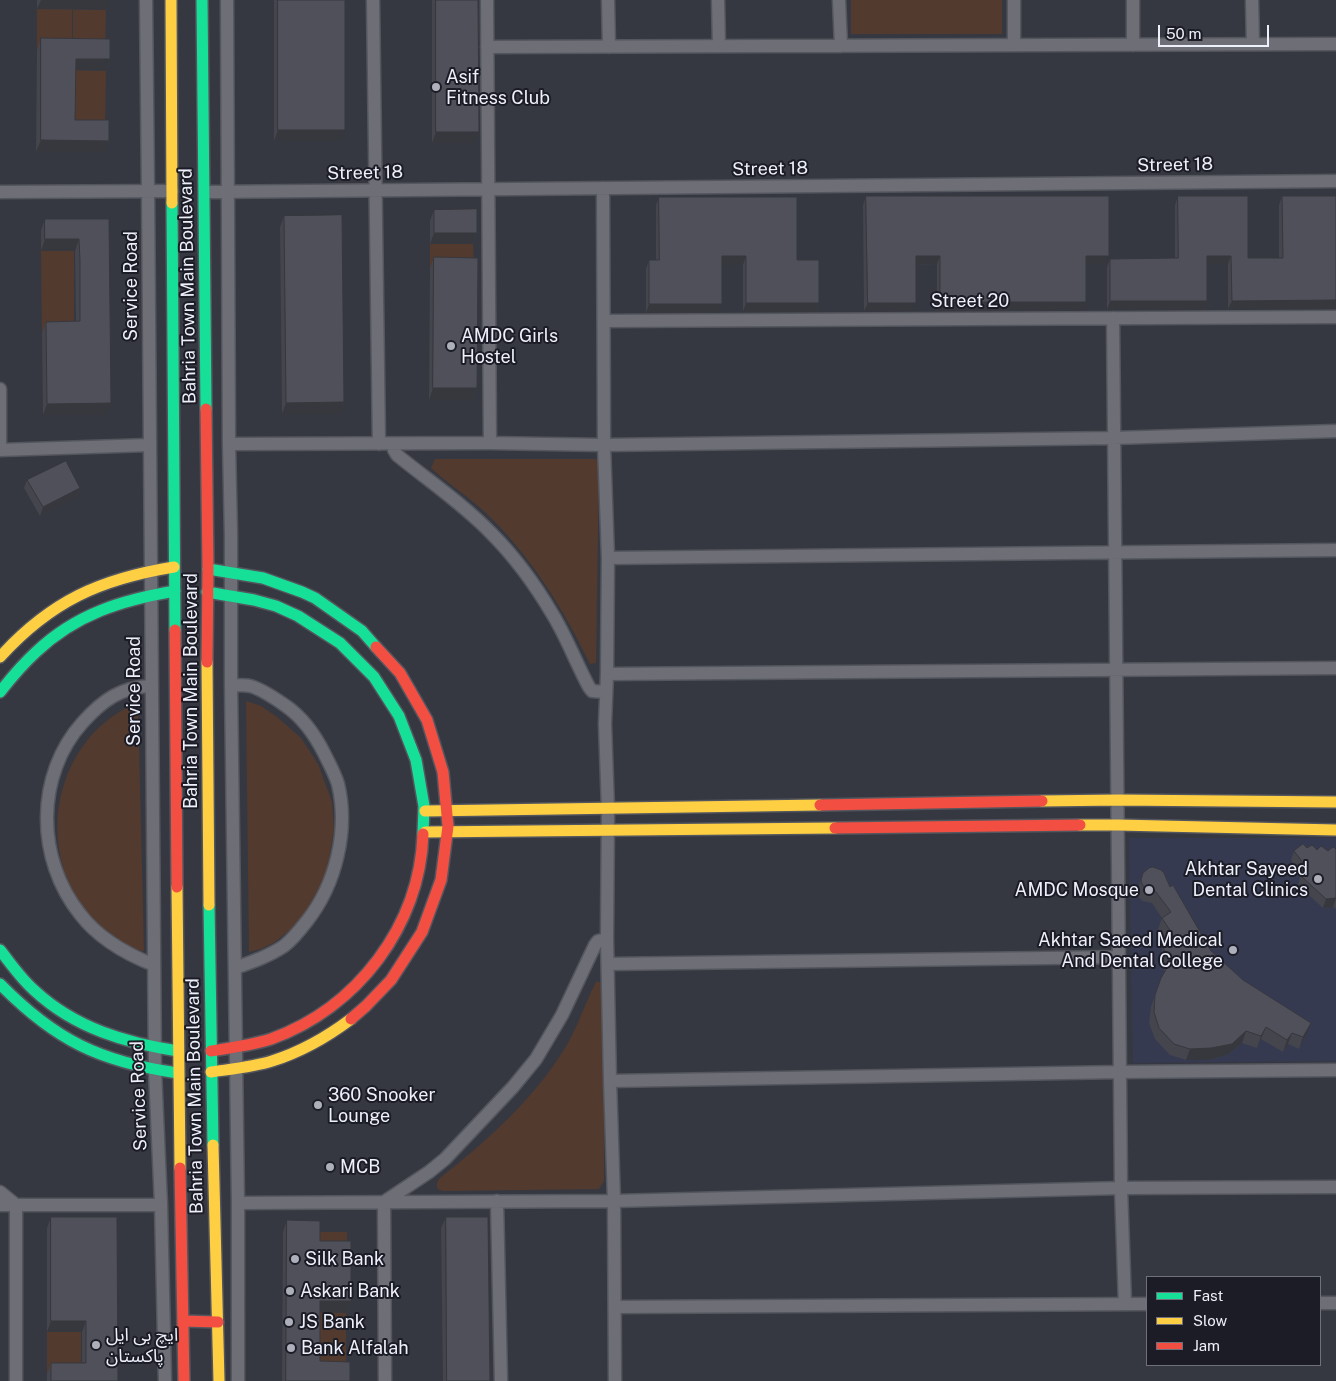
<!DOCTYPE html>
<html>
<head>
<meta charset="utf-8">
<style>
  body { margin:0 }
  #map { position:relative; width:1336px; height:1381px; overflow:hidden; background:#363841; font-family:"Public Sans",sans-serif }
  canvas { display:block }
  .legend { position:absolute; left:1146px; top:1276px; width:175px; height:90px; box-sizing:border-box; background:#1b1c25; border:1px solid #6f707b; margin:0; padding:6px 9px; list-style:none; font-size:15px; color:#edeffb }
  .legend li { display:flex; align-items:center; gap:10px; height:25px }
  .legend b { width:25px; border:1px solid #6f707b }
  .scale { position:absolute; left:1158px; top:25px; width:111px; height:22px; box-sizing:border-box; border:2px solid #edeffb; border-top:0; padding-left:6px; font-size:15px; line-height:18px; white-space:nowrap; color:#edeffb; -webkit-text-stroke:4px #1b1c25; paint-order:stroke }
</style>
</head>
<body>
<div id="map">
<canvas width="1336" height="1381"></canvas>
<ul class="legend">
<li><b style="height:6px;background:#16e098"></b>Fast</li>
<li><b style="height:6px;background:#ffcf43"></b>Slow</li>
<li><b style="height:6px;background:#f24e42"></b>Jam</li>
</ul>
<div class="scale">50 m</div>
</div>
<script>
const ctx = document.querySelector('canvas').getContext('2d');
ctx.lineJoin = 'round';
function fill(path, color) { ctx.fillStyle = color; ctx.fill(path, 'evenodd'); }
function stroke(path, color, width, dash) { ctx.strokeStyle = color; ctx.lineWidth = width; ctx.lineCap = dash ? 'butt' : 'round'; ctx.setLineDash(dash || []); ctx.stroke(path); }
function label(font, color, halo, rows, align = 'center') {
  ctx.font = font + ' "Public Sans","Noto Sans Arabic",sans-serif'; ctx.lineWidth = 4; ctx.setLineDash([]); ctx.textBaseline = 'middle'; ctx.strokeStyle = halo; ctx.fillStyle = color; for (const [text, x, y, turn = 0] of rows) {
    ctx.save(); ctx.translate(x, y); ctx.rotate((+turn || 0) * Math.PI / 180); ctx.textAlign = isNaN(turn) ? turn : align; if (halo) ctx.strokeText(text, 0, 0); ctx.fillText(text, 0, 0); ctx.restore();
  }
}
fill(new Path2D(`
  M1129,838h207v223l-203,2z`), '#363a50');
fill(new Path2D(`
  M851,0h151v34h-151z
  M37,9h35v41h-35z
  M73,9l33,1 -1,40h-32z
  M73,70l33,1 -1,61h-33z
  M430,244h43l1,25 -44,-1z
  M41,251h33v82h-32z
  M435,459h164l-3,204 -6,1c-27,-56 -60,-109 -105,-152 -17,-16 -37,-28 -54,-44z
  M246,701l15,5 16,11 24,21 17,26 14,38 2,27 -7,42 -9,22 -11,19 -16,17 -16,13 -14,7 -12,3z
  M138,704l6,247c-14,-1 -25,-11 -37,-19 -17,-12 -28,-29 -37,-47 -28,-61 -8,-139 51,-174 5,-3 11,-5 17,-7z
  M596,982h9l-1,199 -5,8 -156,2 -5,-2c-2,-4 -1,-8 2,-11 47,-37 93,-78 125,-130 13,-21 20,-45 31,-66z
  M317,1232h30v21l-30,-1z
  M317,1312l29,1v60h-30z
  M47,1332h34v42h-34z`), '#533a2e');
const street = new Path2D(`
  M146,0l2,191 7,880 6,134 4,176
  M227,0l2,444 2,92v149l7,518v178
  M373,0l6,444
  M487,0l3,443
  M608,0l1,47
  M718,0l1,46
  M839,0l2,46
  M1014,0v45
  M1133,0v45
  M1252,0l1,44
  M487,47l849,-3
  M603,188l1,257 4,113 -1,116 -2,50 3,85 -1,130 3,142 4,120 1,180
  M0,192l172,-1
  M205,192l1131,-11
  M1113,318l8,870 4,116
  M604,321l732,-4
  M0,389v61
  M229,444l261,-1 114,2 510,-7 222,-7
  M393,444l1,6 3,5c32,26 66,49 94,78 24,24 45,53 62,82 14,23 23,48 36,72l3,4 14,1
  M0,450l149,-5
  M608,558l728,-8
  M607,674l729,-6
  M231,685c6,0 13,0 19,1 12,3 26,13 36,20 17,12 29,29 38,47 5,10 11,21 14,31 11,46 -2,100 -31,137 -7,9 -14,18 -23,25 -15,10 -32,16 -49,22
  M151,686c-30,1 -48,14 -68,36 -48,53 -47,137 -3,192 19,25 46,40 74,51
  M608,964l511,-7
  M610,1081l510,-9 216,-2
  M0,1192l16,13v176
  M497,1201l4,180
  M238,1203l376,-2 507,-13 215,-1
  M0,1205h161
  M1320,1303h16
  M615,1307l532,-3
  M385,1381l-1,-179 45,-30 16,-13 68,-72 23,-28 26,-44 33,-70 3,-4 9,-2`);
const fast = new Path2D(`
  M202,0l4,409
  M172,203l3,427
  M208,569l55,9 39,14 13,6 47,33 14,16
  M207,592l47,8 22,6 22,10 42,27 34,34 25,39 17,44 8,46 -1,28
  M0,692c11,-14 23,-28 36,-40 40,-38 86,-52 139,-61
  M209,905l4,240
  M0,950c11,14 21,29 35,41 40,37 91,52 143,60
  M0,984c55,56 100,78 178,89`);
const slow = new Path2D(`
  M171,0l1,203
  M0,657c51,-56 100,-78 174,-90
  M207,662l2,243
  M1042,801l76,-1 218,2
  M425,811l395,-6
  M1080,825h38l218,5
  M425,832l410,-4
  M177,887l3,281
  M211,1072c20,-3 42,-5 61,-11 29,-9 55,-24 79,-42
  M213,1145l6,236`);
const jam = new Path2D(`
  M206,409l2,160 -1,93
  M175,630l2,257
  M820,805l222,-4
  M835,828l245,-3
  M351,1019l15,-13 25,-26 31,-48 19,-52 7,-54 -5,-54 -16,-52 -27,-47 -24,-26
  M211,1051c20,-3 41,-6 60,-12 86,-31 149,-113 152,-205
  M180,1168l4,213
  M183,1321l35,1`);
stroke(street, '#54565e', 15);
stroke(fast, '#54565e', 14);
stroke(slow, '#54565e', 14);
stroke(jam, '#54565e', 14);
stroke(street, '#6d6e76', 12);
stroke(fast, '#16e098', 11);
stroke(slow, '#ffcf43', 11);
stroke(jam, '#f24e42', 11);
fill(new Path2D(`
  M37,0h72l-3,10 -69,-1z
  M274,0h71l-5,141h-66z
  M432,0h46l1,132 -5,11h-42z
  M41,38l69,21 -4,12 -30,-1 -1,50 34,21 -4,11h-69l1,-102z
  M866,196l240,68h-20l-3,46 -146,1v-47l-21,1 -3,46h-49l-1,-106z
  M1178,196l70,62h31v-53l3,-9h54v113h-108v-45h-21v37l-3,9h-97v-43l3,-8 65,-1v-53z
  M659,197l138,63 22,43 -3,9h-73v-47h-21v39l-3,8 -73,1v-44l3,-9h7v-55z
  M434,210l43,23 -4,11h-43v-23z
  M284,216l60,186 -4,12h-58l-2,-187z
  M45,219h64l-3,196h-63l-1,-82 4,-11 30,-1 -1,-70h-34v-21z
  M434,257l43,131 -4,12h-44l1,-132z
  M27,480l53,8 -3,9 -37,19 -16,-28z
  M1307,848l21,3 8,-2v60l-3,-2 -10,1 -25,-23 3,-12 -10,-13 3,-9z
  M1143,873l27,14 41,64 32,29 64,54 -8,15 -11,-5 -5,8 -22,-13 -4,9 -15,-5 -15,12 -20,5h-21l-16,-5 -15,-16 -6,-16 2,-16 10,-29 4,-6 -6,-14 4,-11 4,-4 -9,-14 4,-11 -10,-15 -10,-2 -5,-6v-4z
  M51,1217l67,164h-71v-7l4,-11h31v-31h-35v-104z
  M446,1217l44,164h-47l-2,-153z
  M287,1220l33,21 31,60 -5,12 -26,-1v49l30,20h-68l1,-149z`), '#44454d');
fill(new Path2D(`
  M41,0h68l-3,10 -69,-1z
  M76,59h34l-4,12 -34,-1z
  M278,130h67l-5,11h-66z
  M436,132h43l-5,11h-42z
  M41,140l68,1 -4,11h-69z
  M434,233h43l-4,11h-43z
  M45,239h34l-4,12h-34z
  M722,256h24l-3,9h-24z
  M916,256h24l-3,8 -24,1z
  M1086,256h23l-3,8h-23z
  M1207,256h24l-3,8h-24z
  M1336,300v9h-108l4,-8z
  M1110,301h97l-3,9h-97z
  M940,302h146l-3,8 -146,1z
  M746,303h73l-3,9h-73z
  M868,303h48l-3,8h-49z
  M649,304h73l-3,8 -73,1z
  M433,388h44l-4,12h-44z
  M344,402l-4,12h-58l4,-11z
  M111,403l-5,12h-63l4,-11z
  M80,488l-3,9 -37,19 3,-9z
  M1336,898l-3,9 -10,1 3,-9z
  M1311,1023l-4,11 -8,15 4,-12z
  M1266,1027l-5,12 -4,9 4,-12z
  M1246,1031l-4,12 -15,12 -20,5h-21l4,-11z
  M1292,1033l-4,11 -5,8 4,-12z
  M320,1301h31l-5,12 -31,-1z
  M51,1321h35l-4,11h-35z`), '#37383e');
const building = new Path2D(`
  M278,0h67v130h-67z
  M436,0h42l1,132h-43z
  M41,38l69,1v20h-34l-1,61h34v21l-68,-1z
  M866,196h243v60h-23v46h-146v-46h-24v47h-48z
  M1178,196h70v62h35l-1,-62h54v104l-104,1 -1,-45h-24v45h-97v-42l68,-1z
  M659,197h138v63h22v43h-73v-47h-24v48h-73v-44h10z
  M477,209v24h-43v-23z
  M342,215l2,187 -58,1 -2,-187z
  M45,219h64l2,184 -64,1 -1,-82 34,-1v-61l-1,-21h-34z
  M434,257l44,1 -1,130h-44z
  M66,461l14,27 -37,19 -16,-27z
  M1303,844l4,4 5,-3 5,5 4,-4 7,5 5,-4 3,2v49l-10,1 -25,-23 3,-12 -10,-13z
  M1153,867l8,3 3,3 6,14 3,-2 38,66 32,29 68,43 -8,14 -11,-4 -5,7 -21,-13 -5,9 -15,-5 -14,13 -21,4 -21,1 -16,-5 -15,-16 -5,-16 1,-17 6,-17 9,-15 -7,-16 12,-9 -13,-20 9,-6 -15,-20 -10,-2 -4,-6 -1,-4 2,-7 6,-5z
  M51,1217h66l1,164h-67v-18h35v-42h-35z
  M446,1217h42l2,164h-43z
  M287,1220l33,1v20h31v60h-31v60l30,1v19h-64z`);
fill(building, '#4f5059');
stroke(building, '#37383e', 1);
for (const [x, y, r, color] of [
  [436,87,5,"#adafba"],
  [451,346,5,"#adafba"],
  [1318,879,5,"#adafba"],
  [1149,890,5,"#adafba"],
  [1233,950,5,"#adafba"],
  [318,1105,5,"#adafba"],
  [330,1167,5,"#adafba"],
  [295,1259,5,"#adafba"],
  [290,1291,5,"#adafba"],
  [289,1322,5,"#adafba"],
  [96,1345,5,"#adafba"],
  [291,1348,5,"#adafba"]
]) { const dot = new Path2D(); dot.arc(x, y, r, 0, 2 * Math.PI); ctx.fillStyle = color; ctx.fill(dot); stroke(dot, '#1b1c25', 2); }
label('18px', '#edeffb', '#1b1c25', [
  ["Asif",446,77],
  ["Fitness Club",446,98],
  ["AMDC Girls",461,336],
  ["Hostel",461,357],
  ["Akhtar Sayeed",1308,869,"right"],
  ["Dental Clinics",1308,890,"right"],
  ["AMDC Mosque",1139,890,"right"],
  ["Akhtar Saeed Medical",1223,940,"right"],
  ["And Dental College",1223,961,"right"],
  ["360 Snooker",328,1095],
  ["Lounge",328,1116],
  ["MCB",340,1167],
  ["Silk Bank",305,1259],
  ["Askari Bank",300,1291],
  ["JS Bank",299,1322],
  ["ایچ بی ایل",106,1335],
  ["پاکستان",106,1356],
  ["Bank Alfalah",301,1348]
], 'left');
label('18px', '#edeffb', '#1b1c25', [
  ["Street 18",1175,165,-1],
  ["Street 18",770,169,-1],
  ["Street 18",365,173,-1],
  ["Service Road",131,286,-90],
  ["Bahria Town Main Boulevard",188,286,-91],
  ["Street 20",970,301],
  ["Service Road",134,691,-90],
  ["Bahria Town Main Boulevard",191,691,-90],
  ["Service Road",139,1096,-92],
  ["Bahria Town Main Boulevard",195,1096,-91]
]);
</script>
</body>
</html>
